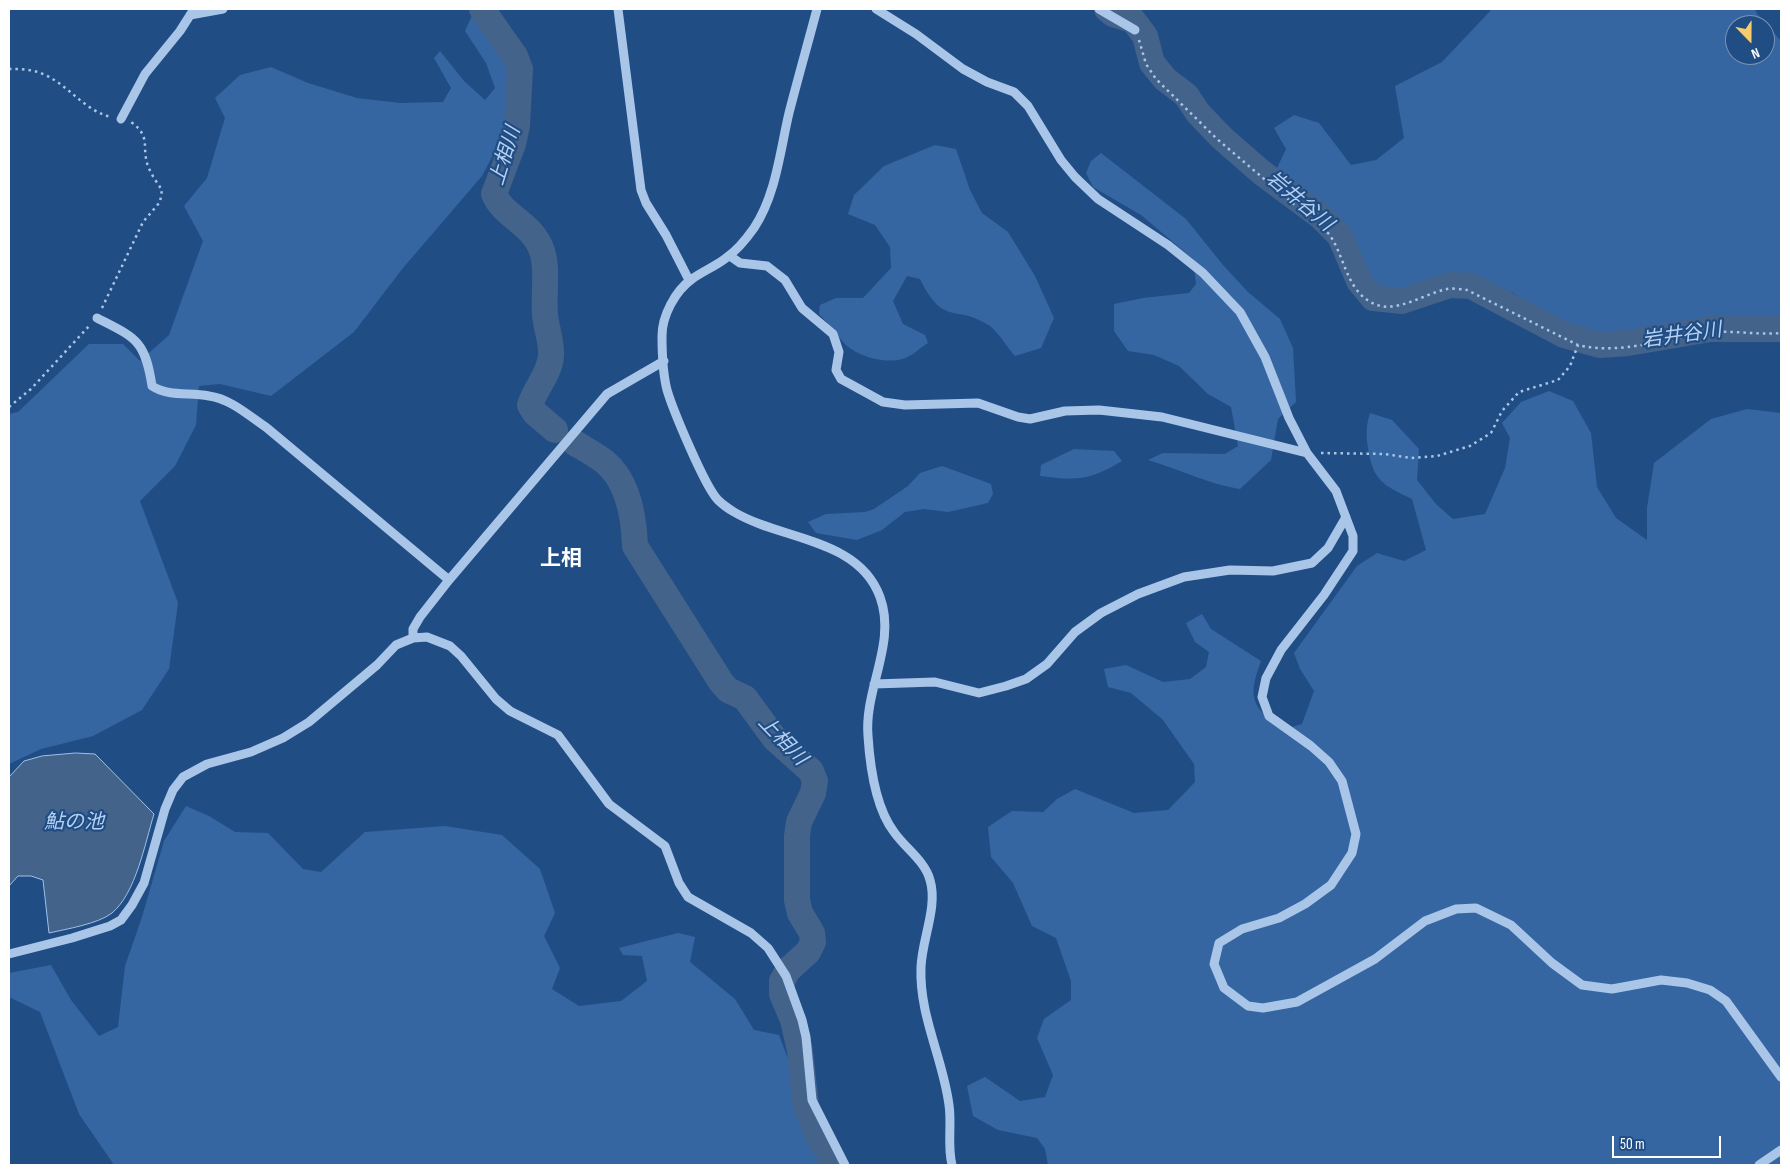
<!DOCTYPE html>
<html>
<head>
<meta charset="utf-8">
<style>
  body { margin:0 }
  #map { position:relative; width:1790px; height:1174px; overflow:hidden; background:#214d85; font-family:"Sofia Sans Condensed",sans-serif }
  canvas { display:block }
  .frame { position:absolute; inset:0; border:10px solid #fff; pointer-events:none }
  .north { position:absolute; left:1725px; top:15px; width:50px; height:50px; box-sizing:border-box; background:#214d85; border:1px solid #7a94b6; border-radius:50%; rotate:158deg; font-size:14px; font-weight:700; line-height:20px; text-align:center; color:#fff }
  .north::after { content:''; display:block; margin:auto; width:18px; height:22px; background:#f6cd6a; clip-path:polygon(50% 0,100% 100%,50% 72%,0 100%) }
  .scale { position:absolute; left:1612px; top:1136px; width:109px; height:22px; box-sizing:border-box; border:2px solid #fff; border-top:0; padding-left:6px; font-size:15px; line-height:18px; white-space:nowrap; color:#fff; -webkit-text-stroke:4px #214d85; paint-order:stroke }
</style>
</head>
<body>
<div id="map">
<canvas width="1790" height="1174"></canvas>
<div class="frame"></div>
<div class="north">N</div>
<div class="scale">50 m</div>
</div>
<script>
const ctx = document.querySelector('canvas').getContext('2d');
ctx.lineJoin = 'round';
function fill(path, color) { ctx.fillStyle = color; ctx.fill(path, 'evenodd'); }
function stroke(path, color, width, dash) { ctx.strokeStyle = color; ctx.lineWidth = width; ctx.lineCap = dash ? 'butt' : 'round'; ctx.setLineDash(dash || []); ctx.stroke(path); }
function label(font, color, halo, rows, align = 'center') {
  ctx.font = font + ' "Sofia Sans Condensed","Noto Sans JP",sans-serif'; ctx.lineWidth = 4.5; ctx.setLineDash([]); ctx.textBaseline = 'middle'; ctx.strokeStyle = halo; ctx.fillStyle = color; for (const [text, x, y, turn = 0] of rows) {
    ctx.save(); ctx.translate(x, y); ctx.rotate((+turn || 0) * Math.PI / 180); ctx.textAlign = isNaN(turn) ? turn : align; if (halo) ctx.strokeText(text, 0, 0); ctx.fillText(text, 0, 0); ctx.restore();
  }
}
fill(new Path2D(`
  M475,9l37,58 1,31 -11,40 -20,38 -79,92 -49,64 -83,64 -51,-12 -21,2 -3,39 -21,41 -35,35 38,102 -9,66 -27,41 -49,26 -52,13 -32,15v-350l9,-2 71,-68h34l17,17 29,-26 34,-94 -19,-35 23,-28 18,-60 -10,-20 25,-23 31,-8 37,16 49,15 43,5 43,-1 8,-14 -17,-30 6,-7 24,30 21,19 10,-12 -9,-25 -21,-32z
  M1492,9h263l2,5 24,27v279l-53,-1 -80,14 -41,3 -35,-6 -59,-37 -58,-18 -43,16h-36l-16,-18 -16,-43 -68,-60 10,-21 -12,-21 20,-13 25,8 32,42 25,-5 28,-22 -9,-52 47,-24zM1735,25h30v30h-30z
  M935,145l21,4 14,41 12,23 26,19 27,44 19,42 -13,30 -26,8c-8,-9 -16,-23 -25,-30 -35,-23 -46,2 -70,-47l-13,-3 -14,25 10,23 22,11 3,8c-8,5 -17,14 -26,16 -18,5 -46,-3 -58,-16 -8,-9 -15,-19 -25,-29l1,-9 16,-7h27l28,-30 -1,-21 -15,-22 -27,-11 6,-19 30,-29z
  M1101,153l85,66 37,46 25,27 32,27 13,29 3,54 -18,17 -7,41 -31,29c-32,-5 -61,-20 -92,-29l15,-7 62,1 13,-8 -7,-39 -23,-13 -29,-28 -25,-11 -26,-4 -14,-20v-27l29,-6 46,-5 7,-9 -3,-25 -52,-44 -48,-28 -7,-14 5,-12z
  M1549,391l24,10 18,32 6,54 19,31 31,22v-32l7,-45 57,-44 36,-10 34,4v752h-733l-3,-16 -8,-11 -39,-8 -25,-14 -6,-30 18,-9 35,24 25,-4 8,-22 -16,-37 7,-19 27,-19v-19l-15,-43 -24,-12 -19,-43 -22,-26 -3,-30 24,-16 31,1 14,-13 18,-10 59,24 34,-3 27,-28 -1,-18 -31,-44 -32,-27 -23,-6 -4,-18 22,-4 37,17 27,-3 16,-12 3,-15 -14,-10 -9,-19 16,-9 9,15 50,32c-14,38 -9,45 21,69l20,-6 12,-33 -14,-22 -6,-16 63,-87 20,-13 27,8 22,-11 -14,-51c-29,-14 -39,-18 -44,-51 -2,-13 -2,-22 2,-35l22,7 27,29 -2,31 19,24 17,15 32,-5 20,-46 5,-30 -8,-15 19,-21z
  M1074,449l40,2 8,10c-32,19 -44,20 -82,15l1,-11z
  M942,466l49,18 2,10 -5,9 -40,9 -24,-3 -19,3 -23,18 -25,10 -41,-7 -8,-11 18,-8 39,-2 9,-3 34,-23 12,-13z
  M186,806l23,10 26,16 33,1 35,36 18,3 44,-40 80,-6 57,9 38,34 15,44 -11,23 16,32 -8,21 27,17 42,-5 26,-20 -5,-25 -19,-1 -4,-7 59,-15 17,4 -5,25 45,37 19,31 25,5 11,29 11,53 26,48h-713l-35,-51 -39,-102 -31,-15v-24l42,-8 20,35 28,36 19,-9 7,-61 17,-49 22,-76z`), '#3566a2');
const water = new Path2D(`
  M76,753l19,1 59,60c-9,29 -18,79 -42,99 -14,11 -46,16 -63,20l-6,-53 -12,-4h-13l-9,10v-109l15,-16 18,-5z`);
fill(water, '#43638b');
stroke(water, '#9dc1ea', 1);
stroke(new Path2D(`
  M482,9l33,47 5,13 -3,57 -4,18 -19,50c8,20 33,28 44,48 12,20 5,49 7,72 1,14 7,28 6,42 -1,17 -16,33 -21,49l5,8 20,17
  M1107,9l6,5 20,6 12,16 7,27 13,16 21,16 12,18 24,25 39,34 59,44 20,20 19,45 14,17 29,3 48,-16 21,1 93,49 36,10 28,-2 82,-14h71
  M575,443c10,6 21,12 30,19 23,19 29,56 30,84l86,136 7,8 17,8 30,41 36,32 4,10 -2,12 -14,29 -2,14v64l3,13 12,20 1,9 -5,10 -20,18 -6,11v13l11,26 7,31 6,56 12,28 17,30`), '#43638b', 26);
stroke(new Path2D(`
  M1139,40l7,24 10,15 61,60 112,95c12,17 15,38 27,55 28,36 59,7 91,0 6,-1 14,0 20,1l111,55c45,11 93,-9 138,-13 22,-1 44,3 65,1
  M9,69c11,0 23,0 34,5 26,11 40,36 68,43
  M102,308l41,-86 17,-20 2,-12c-5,-7 -11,-16 -14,-24 -7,-19 4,-29 -17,-44
  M9,407l22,-18 59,-64
  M1321,453l64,1 26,4 26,-2 33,-10 21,-13 11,-22 17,-19 39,-12 12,-14 8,-21`), '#a9c6e9', 2.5, [2.5, 4]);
stroke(new Path2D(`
  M618,9l23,181 5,13 20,32 23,45
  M817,9c-9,34 -19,69 -28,104 -9,38 -13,82 -35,115 -7,10 -18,23 -28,30 -10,8 -23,13 -34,21 -17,12 -30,37 -30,57 0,17 1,38 5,54 6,20 38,97 51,110 4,4 11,9 16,12 47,28 125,26 146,85 17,46 -16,92 -12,139 2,31 7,71 26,96 11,16 31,29 36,48 8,27 -8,59 -9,87 -2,49 22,91 28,138 3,20 -2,40 3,60
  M876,9l40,25 47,35 24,13 27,10 14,14 33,54 14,17 23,22 70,46 35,28 37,39 25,45 24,61 18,35 29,38 17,45v15l-29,44 -43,55 -15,28 -4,19 7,19 42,30 18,16 13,19 14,53 -4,19 -21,32 -26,19 -26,14 -37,11 -23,14 -5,21 10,24 24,18 15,2 34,-6 78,-43 50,-38 31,-12 20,-1 35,17 41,38 30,22 30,4 49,-9 26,3 23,7 16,11 55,76
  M1099,9l36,21
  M190,15l33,-6
  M121,119l24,-45 35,-43 14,-22
  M730,256l10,7 27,3 18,14 17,28 31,26 6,18 -3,18 5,9 42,23 22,3 73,-2 40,14 12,2 35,-8 34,-1 63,7 145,36
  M97,318c39,20 48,22 55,68 17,11 37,6 57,10 22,3 40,20 58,32l182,152
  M413,638v-9l7,-12 29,-37 158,-186 57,-33
  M874,684l61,-2 44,11 27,-7 20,-7 21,-15 28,-32 26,-19 37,-19 46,-17 46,-7 43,1 39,-8 16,-15 18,-31
  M9,954l63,-16 38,-12 11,-6 11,-15 12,-22 21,-74 8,-19 10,-13 24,-13 44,-12 32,-14 26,-16 68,-57 19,-20 17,-7 14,-1 23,9 11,10 35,43 14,12 48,24 51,69 56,42 14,37 9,14 63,36 17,15 18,28 16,44 4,17 6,63 33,65
  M1759,1165l22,-15`), '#a9c6e9', 9);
label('italic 20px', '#b5d0f1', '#214d85', [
  ["上相川",506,156,-73],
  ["岩井谷川",1299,202,40],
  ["岩井谷川",1682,336,-8],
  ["上相川",782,741,46],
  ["鮎の池",74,823]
]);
label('bold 21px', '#fff', '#214d85', [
  ["上相",561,560]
]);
</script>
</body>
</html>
